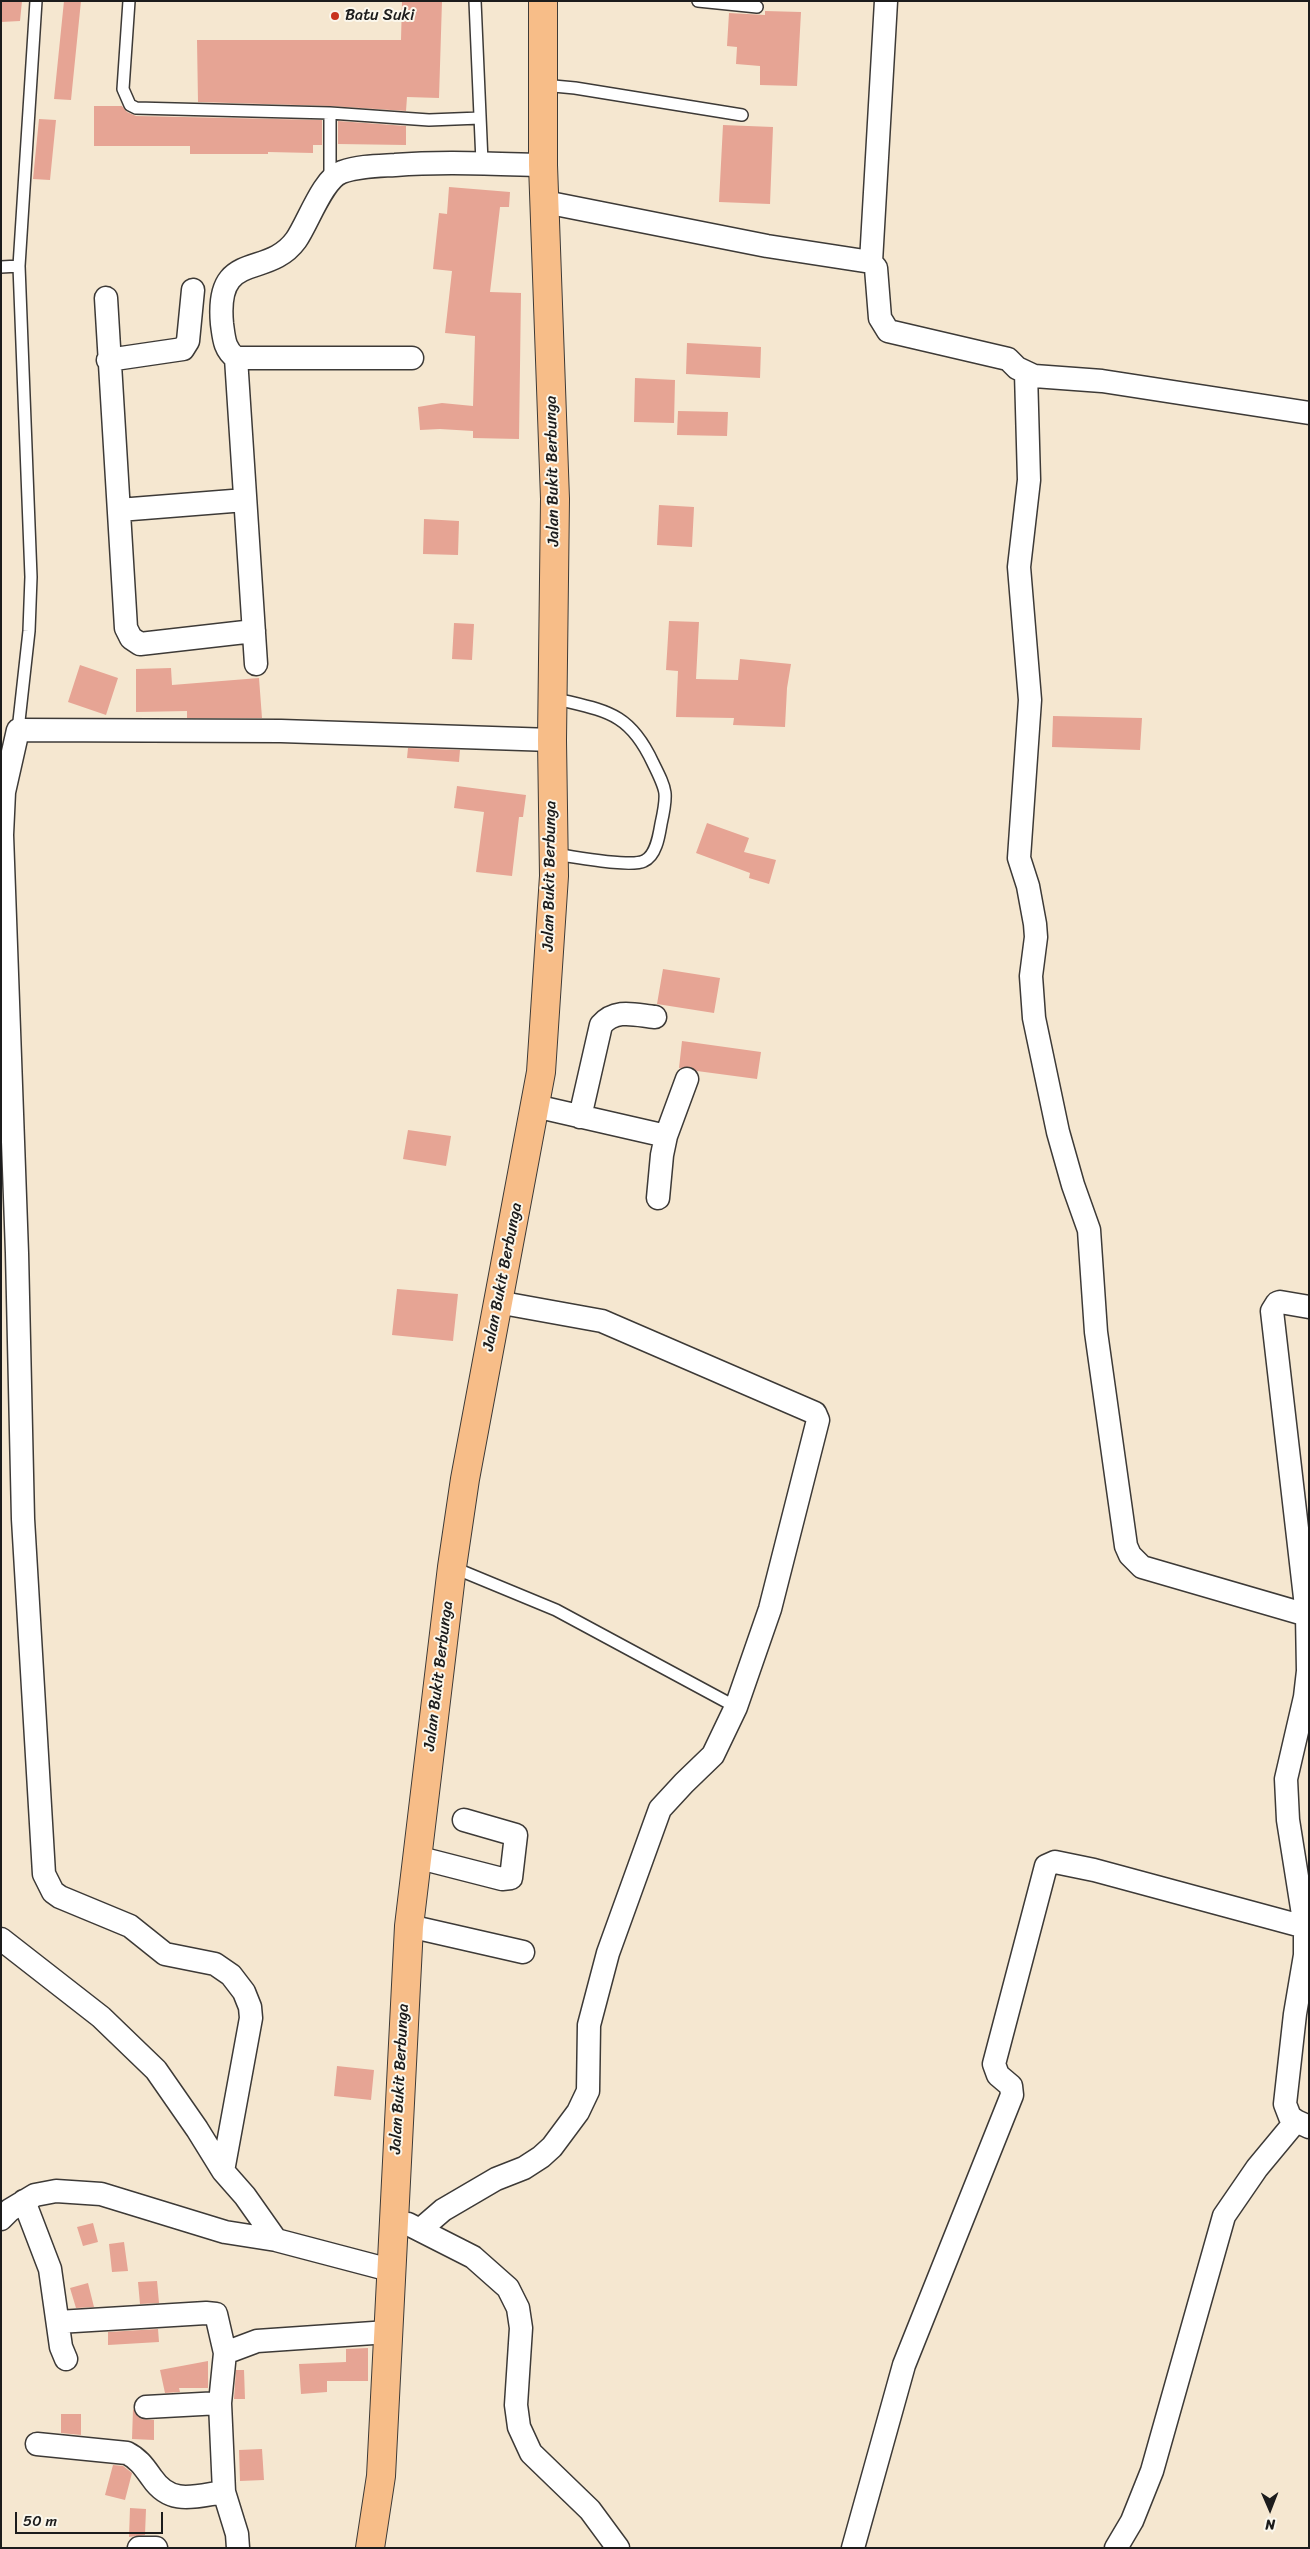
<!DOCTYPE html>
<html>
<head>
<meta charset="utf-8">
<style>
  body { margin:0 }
  #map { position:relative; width:1310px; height:2549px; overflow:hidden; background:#f5e7d0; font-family:Sriracha,sans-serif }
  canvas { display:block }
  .frame { position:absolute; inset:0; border:2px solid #1c1c1c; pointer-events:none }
  .north { position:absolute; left:1245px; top:2484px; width:50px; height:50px; -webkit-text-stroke:4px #fbf7ec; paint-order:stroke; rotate:179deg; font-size:14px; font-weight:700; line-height:20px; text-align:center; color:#1c1c1c }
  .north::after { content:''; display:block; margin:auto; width:18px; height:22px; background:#1c1c1c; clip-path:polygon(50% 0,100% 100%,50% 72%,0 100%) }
  .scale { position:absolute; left:15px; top:2512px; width:148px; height:22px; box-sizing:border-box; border:2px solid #1c1c1c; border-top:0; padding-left:6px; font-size:15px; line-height:18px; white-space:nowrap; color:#1c1c1c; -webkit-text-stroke:4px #fbf7ec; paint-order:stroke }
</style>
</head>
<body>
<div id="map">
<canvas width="1310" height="2549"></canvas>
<div class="frame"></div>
<div class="north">N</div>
<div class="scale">50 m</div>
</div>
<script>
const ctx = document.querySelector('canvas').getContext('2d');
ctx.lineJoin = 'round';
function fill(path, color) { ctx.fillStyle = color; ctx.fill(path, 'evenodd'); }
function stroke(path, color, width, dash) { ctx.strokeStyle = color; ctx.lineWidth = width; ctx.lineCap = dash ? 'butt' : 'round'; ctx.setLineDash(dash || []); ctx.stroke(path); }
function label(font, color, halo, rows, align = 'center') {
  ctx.font = font + ' Sriracha,sans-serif'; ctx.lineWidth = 4; ctx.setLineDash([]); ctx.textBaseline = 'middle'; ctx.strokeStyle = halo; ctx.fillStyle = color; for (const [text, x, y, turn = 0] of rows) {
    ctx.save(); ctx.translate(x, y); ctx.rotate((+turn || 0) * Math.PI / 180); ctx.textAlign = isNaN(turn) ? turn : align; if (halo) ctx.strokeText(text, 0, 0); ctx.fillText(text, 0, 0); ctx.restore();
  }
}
fill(new Path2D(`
  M1,1h21l-2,20 -19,1z
  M64,1h17l-10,99 -17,-1z
  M402,1h40l-3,97 -32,-1 -1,14 -76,-5 -132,-4 -1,-62h204z
  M765,11l36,1 -4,74 -37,-1v-19l-24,-2 1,-17 -10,-1 2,-33 36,2z
  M94,106h28l5,6 9,4 186,4v25h-9v8l-45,-1v2h-78v-8h-96z
  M39,119l17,1 -6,60 -17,-1z
  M338,121l68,5v19l-68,-1z
  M723,125l50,2 -3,77 -51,-2z
  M449,187l61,5 -1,15h-9l-10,85 31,1 -2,146 -46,-1v-7l-33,-2 -20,1 -2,-23 24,-4 31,3 2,-70 -30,-3 7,-62 -19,-2 6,-56 8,1z
  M687,343l74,4 -1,31 -74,-4z
  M635,378l40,2 -1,43 -40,-1z
  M678,411l50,1 -1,24 -50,-1z
  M659,505l35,2 -2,40 -35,-2z
  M424,519l35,2 -1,34 -35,-1z
  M669,621l30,1 -3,57 42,1 2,-21 51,5 -4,24 -2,39 -52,-2 1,-7 -58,-1 2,-46 -12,-1z
  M454,623l20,1 -2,36 -20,-1z
  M80,665l38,13 -12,37 -38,-13z
  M171,668l1,17 87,-7 3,40h-75v-7l-51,1v-43z
  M1053,716l89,2 -2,32 -88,-3z
  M408,748l52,2 -1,12 -52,-4z
  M457,786l69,9 -3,22h-4l-7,59 -36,-4 8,-60 -30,-4z
  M707,823l42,15 -5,14 32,8 -7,24 -20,-6 1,-5 -54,-20z
  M663,969l57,9 -6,35 -57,-9z
  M682,1041l79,11 -4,27 -60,-8 -6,-4 -12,1z
  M408,1130l43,6 -5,30 -43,-7z
  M397,1289l61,5 -5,47 -61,-6z
  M337,2066l37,4 -3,30 -37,-4z
  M93,2223l5,19 -15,4 -6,-19z
  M124,2242l4,29 -16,1 -3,-28z
  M157,2281l2,22 -19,1 -2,-22z
  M88,2283l6,24 -18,1 -6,-20z
  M158,2329l1,13 -51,3v-13z
  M368,2348v33h-41v11l-26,2 -2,-30 47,-2v-13z
  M208,2361v27h-29l1,4 -15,1 -5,-23z
  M236,2370h8l1,29h-11z
  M133,2409l8,10 13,1v20l-22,-1z
  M61,2414h20v21l-20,-2z
  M262,2449l2,31 -24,1 -1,-31z
  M113,2465l10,1 9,7 -7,27 -20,-5z
  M130,2508l16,1 -1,26 -16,2z`), '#e6a494');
const lane = new Path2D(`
  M129,1l-6,88 7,16 6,3 194,5 99,7 51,-2
  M475,1l7,161
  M698,1l59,6
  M543,85l32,3 167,27
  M330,113v67
  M1,267l18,-1
  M18,730l11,-99 2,-54 -12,-311 17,-265
  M553,854c19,2 77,14 91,7 12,-5 15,-25 17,-37 7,-31 6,-33 -8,-61 -24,-52 -48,-52 -100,-65
  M452,1567l104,43 180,97`);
const street = new Path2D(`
  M545,202l222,44 104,16 5,6 4,50 8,13 120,28 9,9 17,8 68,5 207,32
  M871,262l15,-261
  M106,298l20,330 5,10 9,6 114,-13
  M236,358l20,306
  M412,358h-176c-12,-9 -12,-20 -14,-34 -7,-76 45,-44 74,-84 12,-17 27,-62 46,-68 17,-6 35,-6 53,-7 50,-4 99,-1 148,0
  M108,360l75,-11 5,-8 5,-51
  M1026,373l3,107 -10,87 11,133 -11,158 9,28 7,38 1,13 -5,39 3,42 24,114 15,53 16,45 7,102 30,214 4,9 12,12 165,48
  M119,510l126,-10
  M535,1106l131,30
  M580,1117l21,-92c15,-17 34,-10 54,-8
  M658,1198l4,-43 4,-19 21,-57
  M416,1857l86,22 9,-1 5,-43 -52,-15
  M409,1926l114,26
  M1,1939l100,78 55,53 41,59 26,42 22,25 31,44
  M1296,2121l-6,-4 -5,-13 10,-90 10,-59v-28l-17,-107 -2,-41 19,-82 3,-26 -1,-56 -35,-304 5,-8 3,-1 29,5
  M223,2171l28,-153 -1,-11 -6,-15 -13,-17 -16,-11 -50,-10 -35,-28 -70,-29 -7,-5 -9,-18 -21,-355 -6,-266 -15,-418 2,-43 14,-62 263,1 271,9
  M24,2201l26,68 11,78 5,12
  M1,2219l9,-9 25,-15 21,-4 45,3 124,38 51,8 114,30
  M408,2224l65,33 35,31 10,20 3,20 -5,77 3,22 12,26 59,57 28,38
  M421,2229l22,-19 53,-31 28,-11 17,-11 11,-10 26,-35 10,-21 1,-66 19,-72 52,-144 24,-26 29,-28 23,-48 34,-98 48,-189 -3,-7 -213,-92 -105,-19
  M58,2322l148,-9 10,1 9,39 -5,50 4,89 13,42 1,14
  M225,2353l32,-12 131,-9
  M146,2407l74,-4
  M37,2444l90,9c12,6 17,14 25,25 19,28 43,18 72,14
  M139,2548h17
  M853,2548l51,-183 108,-270 -1,-9 -13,-11 -4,-11 52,-198 9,-4 39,8 211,57
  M1116,2548l16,-27 20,-50 72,-255 33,-48 39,-47 13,6`);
const primary = new Path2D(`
  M370,2548l11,-72 28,-550 43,-359 13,-88 76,-407 13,-196 -2,-136 3,-241 -12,-334v-164`);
stroke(lane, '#3d3a37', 14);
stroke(street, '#3d3a37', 25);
stroke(primary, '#3d3a37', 30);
stroke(lane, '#fff', 11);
stroke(street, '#fff', 22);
stroke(primary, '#f7bd88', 28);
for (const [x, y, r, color] of [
  [335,16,5,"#c8321e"]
]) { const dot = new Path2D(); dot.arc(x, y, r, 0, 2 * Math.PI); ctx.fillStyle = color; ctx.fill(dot); stroke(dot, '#fbf7ec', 2); }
label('16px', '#1c1c1c', '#fbf7ec', [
  ["Batu Suki",345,16]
], 'left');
label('16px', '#1c1c1c', '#fbf7ec', [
  ["Jalan Bukit Berbunga",553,471,-91],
  ["Jalan Bukit Berbunga",550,876,-89],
  ["Jalan Bukit Berbunga",503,1277,-79],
  ["Jalan Bukit Berbunga",439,1676,-83],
  ["Jalan Bukit Berbunga",400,2079,-87]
]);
</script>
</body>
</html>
